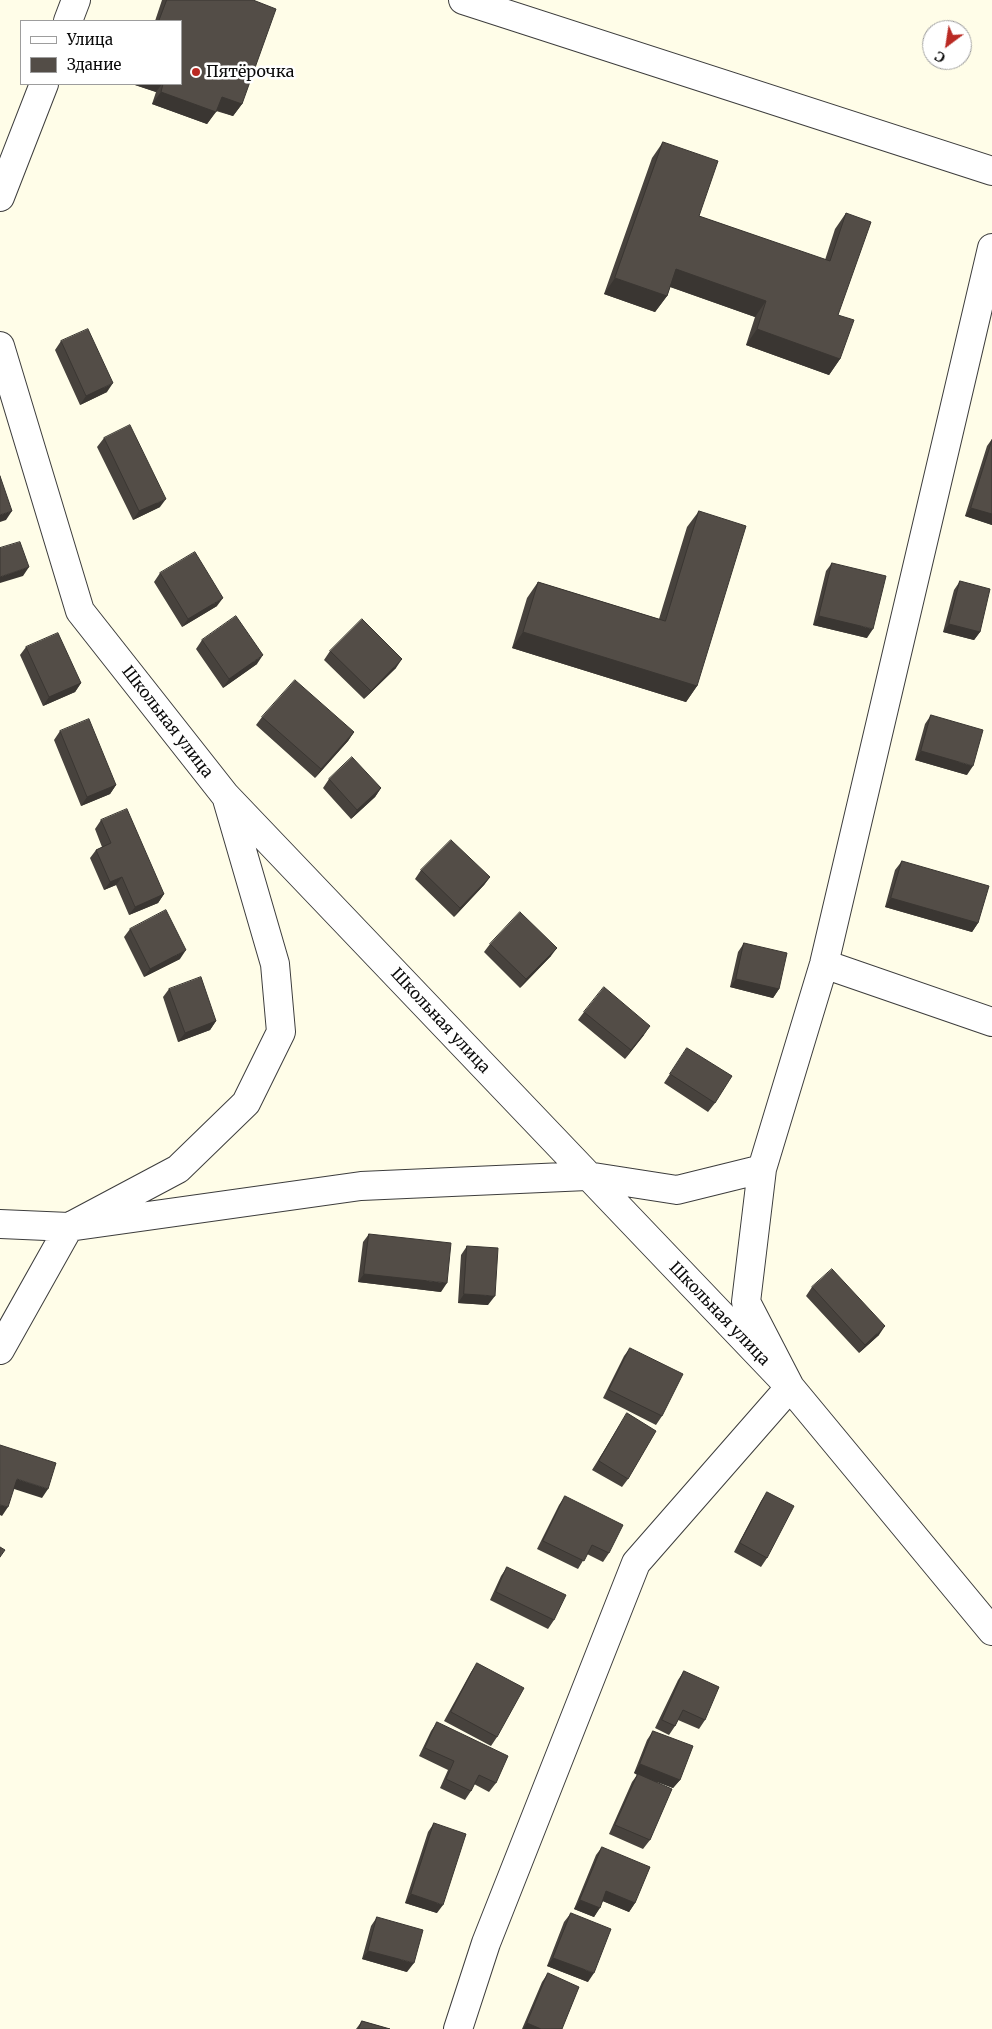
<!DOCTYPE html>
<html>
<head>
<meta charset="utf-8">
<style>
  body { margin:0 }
  #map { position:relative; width:992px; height:2029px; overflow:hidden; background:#fffde8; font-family:Merriweather,serif }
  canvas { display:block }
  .legend { position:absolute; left:20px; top:20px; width:162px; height:65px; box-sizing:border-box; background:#fff; border:1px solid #9d9d9d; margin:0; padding:6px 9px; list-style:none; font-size:15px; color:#0a0a0a }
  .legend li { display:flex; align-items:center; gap:10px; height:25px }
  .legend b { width:25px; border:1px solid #9d9d9d }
  .north { position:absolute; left:922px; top:20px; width:50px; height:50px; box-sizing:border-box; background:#fff; border:1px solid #9d9d9d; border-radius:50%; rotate:211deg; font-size:14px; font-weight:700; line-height:20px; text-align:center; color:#0a0a0a }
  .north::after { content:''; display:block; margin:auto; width:18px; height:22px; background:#ba2a23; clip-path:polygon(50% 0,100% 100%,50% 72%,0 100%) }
</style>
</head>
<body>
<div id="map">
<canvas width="992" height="2029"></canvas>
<ul class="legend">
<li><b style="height:6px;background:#fff"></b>Улица</li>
<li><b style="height:14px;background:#534d47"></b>Здание</li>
</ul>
<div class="north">С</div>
</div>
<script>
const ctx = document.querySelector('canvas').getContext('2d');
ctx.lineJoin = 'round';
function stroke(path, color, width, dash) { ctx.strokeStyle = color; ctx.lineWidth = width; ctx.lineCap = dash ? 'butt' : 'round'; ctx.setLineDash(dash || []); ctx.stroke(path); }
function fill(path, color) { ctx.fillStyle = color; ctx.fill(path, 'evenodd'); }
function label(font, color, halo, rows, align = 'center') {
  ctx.font = font + ' Merriweather,serif'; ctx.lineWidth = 5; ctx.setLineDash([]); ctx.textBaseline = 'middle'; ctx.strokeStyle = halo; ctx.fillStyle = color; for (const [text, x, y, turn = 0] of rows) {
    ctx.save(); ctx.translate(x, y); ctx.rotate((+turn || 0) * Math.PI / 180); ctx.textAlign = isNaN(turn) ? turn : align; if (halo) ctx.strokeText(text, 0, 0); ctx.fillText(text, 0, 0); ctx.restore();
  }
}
const street = new Path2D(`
  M463,0l529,171
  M68,21l8,-21
  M0,197l44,-113
  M0,346l80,265 145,184 565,592 202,244
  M824,964l168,58
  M0,1224l69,3 109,-58 68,-66 35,-71 -6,-68 -48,-165
  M0,1350l69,-123 292,-41 226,-10 90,14 85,-21
  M458,2029l28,-86 150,-380 154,-176 -44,-85 16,-133 62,-205 168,-716`);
stroke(street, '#3d3d3d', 30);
stroke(street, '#fff', 28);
fill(new Path2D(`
  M162,0h91l-11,104 -9,12 -17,-5 -9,13 -55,-20 4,-12 -24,-8h49v-63h-26z
  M663,142l36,74 126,44 10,-31 11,-16 -8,102 2,44 -11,16 -83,-30 9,-28 -85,-30 -3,9 -12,16 -51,-18 48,-136z
  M61,341l46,51 -27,13 -25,-55z
  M104,438l56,69 -27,13 -36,-73z
  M992,439v86l-27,-9 22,-70z
  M699,511l-2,175 -11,16 -174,-54 15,-50 11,-16 121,37 28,-92z
  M832,563l35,75 -54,-13 13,-54z
  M160,573l57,33 -35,21 -28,-45z
  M960,581l20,51 -6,8 -31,-8 11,-42z
  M202,640l55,24 -34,24 -27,-39z
  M26,647l55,36 -6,9 -32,14 -23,-51z
  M330,651l66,17 -32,31 -40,-39z
  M931,715l36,60 -52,-15 10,-36z
  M262,717l92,15 -6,9 -33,37 -59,-53z
  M60,731l56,54 -6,9 -29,12 -27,-66z
  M329,779l52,9 -6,9 -24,22 -28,-31z
  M101,820l63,74 -6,9 -29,12 -13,-30 -12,5 -14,-32 6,-8 6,-3 -7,-18z
  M902,861l76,62 -6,9 -87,-25 10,-37z
  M421,870l69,7 -6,8 -30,32 -39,-38z
  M130,929l50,30 -36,18 -20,-40z
  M744,943l35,46 -6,9 -43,-11 8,-35z
  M490,944l61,12 -31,32 -36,-36z
  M169,989l47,32 -6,9 -32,12 -15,-45z
  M584,1012l60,23 -19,24 -47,-39z
  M687,1048l28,55 -7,9 -44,-29z
  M369,1234l72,58 -83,-10 5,-40z
  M467,1246l21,59 -30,-2 3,-48z
  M812,1287l67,48 -20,18 -53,-57z
  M630,1348l32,68 -6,9 -53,-27 21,-42z
  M627,1413l1,66 -6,8 -30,-17z
  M767,1492v66l-6,9 -27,-15 27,-51z
  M565,1496l44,57 -6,9 -16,-8 -9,15 -41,-20 22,-44z
  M507,1567l47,53 -6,9 -58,-29 11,-24z
  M477,1663l20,74 -6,9 -47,-25 27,-49z
  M684,1671l21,49 -6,9 -21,-9 -3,6 -6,9 -14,-7 23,-48z
  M437,1722l59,61 -7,9 -15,-8 -3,7 -6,9 -25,-12 8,-18 -29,-14 12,-25z
  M653,1731l27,49 -7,8 -16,-6 -7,58 -7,9 -34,-15 23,-52 5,-7 -3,-2 13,-33z
  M434,1823l3,90 -32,-10 23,-71z
  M602,1847l33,56 -6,9 -26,-11 -9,16 -20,-8 22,-54z
  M571,1913l17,69 -41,-16 17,-44z
  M377,1917l30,55 -45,-13 9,-33z
  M548,1973l14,56h-40l20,-47z
  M362,2021l28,8h-34z`), '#47423d');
fill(new Path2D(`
  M132,84h30l-6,8z
  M161,92l55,20 -9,12 -55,-20z
  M222,97l20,7 -9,12 -20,-7z
  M676,269l90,32 -11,16 -90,-32z
  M615,278l52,18 -12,16 -51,-18z
  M757,329l83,30 -11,16 -83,-30z
  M113,383l-6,9 -27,13 6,-9z
  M166,499l-6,8 -27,13 6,-9z
  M971,508l21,6v11l-27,-9z
  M12,511l-6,9 -6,2v-7z
  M29,567l-6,9 -23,7v-6z
  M223,598l-6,8 -35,21 6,-8z
  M819,616l54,13 -6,9 -54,-13z
  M949,624l31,8 -6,8 -31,-8z
  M523,632l174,54 -11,16 -174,-54z
  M263,655l-6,9 -34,24 6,-9z
  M402,659l-6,9 -32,31 7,-8z
  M81,683l-6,9 -32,14 6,-9z
  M354,732l-6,9 -33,37 6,-9z
  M921,751l52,15 -6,9 -52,-15z
  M116,785l-6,9 -29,12 6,-9z
  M381,788l-6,9 -24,22 6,-9z
  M122,877l-6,8 -12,5 6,-8z
  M490,877l-6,8 -30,32 6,-9z
  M164,894l-6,9 -29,12 6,-8z
  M891,898l87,25 -6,9 -87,-25z
  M557,948l-6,8 -31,32 6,-9z
  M186,950l-6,9 -36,18 6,-8z
  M736,979l43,10 -6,9 -43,-11z
  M216,1021l-6,9 -32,12 7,-9z
  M650,1026l-6,9 -19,24 6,-9z
  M364,1274l83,9 -6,9 -83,-10z
  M464,1294l31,2 -7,9 -30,-2z
  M885,1326l-6,9 -20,18 6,-8z
  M17,1479l31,10 -6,9 -31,-10z
  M0,1505l8,2 -6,9 -2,-1z
  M640,1764l40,16 -7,8 -39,-15z
  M606,1891l29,12 -6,9 -29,-12z
  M411,1894l32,11 -6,8 -32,-10z
  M580,1900l20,8 -6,9 -20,-8z
  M368,1951l46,12 -7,9 -45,-13z
  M553,1958l41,15 -6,9 -41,-16z
  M527,2023l14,6h-18z`), '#3a3632');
const building = new Path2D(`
  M167,0h86l23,9 -34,95 -20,-7 -6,15 -55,-20 2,-8h18v-63h-22z
  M663,142l55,19 -19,55 131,45 16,-48 25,9 -33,93 16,5 -14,39 -83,-30 9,-28 -90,-32 -9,27 -52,-18z
  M88,329l25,54 -27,13 -25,-55z
  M130,425l36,74 -27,12 -35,-73z
  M992,440v74l-21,-6z
  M0,476l12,35 -12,4z
  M699,511l47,15 -49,160 -174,-54 15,-50 127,39z
  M20,542l9,25 -29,10v-29z
  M195,552l28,46 -35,21 -28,-46z
  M832,563l54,13 -13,53 -54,-13z
  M960,581l30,8 -10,43 -31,-8z
  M236,616l27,39 -34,24 -27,-39z
  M362,619l40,40 -31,32 -41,-40z
  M58,633l23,50 -32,14 -23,-50z
  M295,680l59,52 -33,37 -59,-52z
  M931,715l52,15 -10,36 -52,-15z
  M89,719l27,66 -29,12 -27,-66z
  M352,757l29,31 -24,22 -28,-31z
  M127,809l37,85 -29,13 -13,-30 -12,5 -14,-32 15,-7 -10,-23z
  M451,840l39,37 -30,31 -39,-38z
  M902,861l87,25 -11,37 -87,-25z
  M166,910l20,40 -36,19 -20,-40z
  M520,912l37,36 -31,31 -36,-35z
  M744,943l43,10 -8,36 -43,-10z
  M201,977l15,44 -31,12 -16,-44z
  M604,987l46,39 -19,24 -47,-38z
  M687,1048l45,28 -17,27 -45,-29z
  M369,1234l82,9 -4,40 -83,-9z
  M467,1246l31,2 -3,48 -31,-2z
  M832,1269l53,57 -20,19 -53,-58z
  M630,1348l53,26 -21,42 -53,-26z
  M627,1413l29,18 -28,48 -29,-18z
  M0,1445l56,18 -8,26 -31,-10 -9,28 -8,-2z
  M767,1492l27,14 -27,52 -27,-15z
  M565,1496l58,29 -14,28 -17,-8 -8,16 -41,-20z
  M0,1547l5,3 -5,7z
  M507,1567l59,28 -12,25 -58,-28z
  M477,1663l47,25 -27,49 -46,-25z
  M684,1671l35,16 -14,33 -22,-10 -8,16 -13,-6z
  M437,1722l71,34 -12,27 -17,-8 -8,16 -25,-12 8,-18 -29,-13z
  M653,1731l40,15 -13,34 -40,-16z
  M638,1774l34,15 -22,51 -35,-15z
  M434,1823l32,11 -23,71 -32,-11z
  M602,1847l48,20 -15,36 -29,-12 -6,17 -20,-8z
  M571,1913l40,16 -17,44 -41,-15z
  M377,1917l46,13 -9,33 -46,-12z
  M548,1973l31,14 -17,42h-21l-14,-6z
  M362,2021l28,8h-31z`);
fill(building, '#534d47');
stroke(building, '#3a3632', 1);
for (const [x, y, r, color] of [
  [196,72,5,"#ba2a23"]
]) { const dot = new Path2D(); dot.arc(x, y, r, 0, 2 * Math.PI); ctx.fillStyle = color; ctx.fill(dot); stroke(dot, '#fff', 2); }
label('16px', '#0a0a0a', '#fff', [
  ["Пятёрочка",206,72]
], 'left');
label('16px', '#0a0a0a', '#fff', [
  ["Школьная улица",167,722,52],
  ["Школьная улица",440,1021,47],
  ["Школьная улица",719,1314,46]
]);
</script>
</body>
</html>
